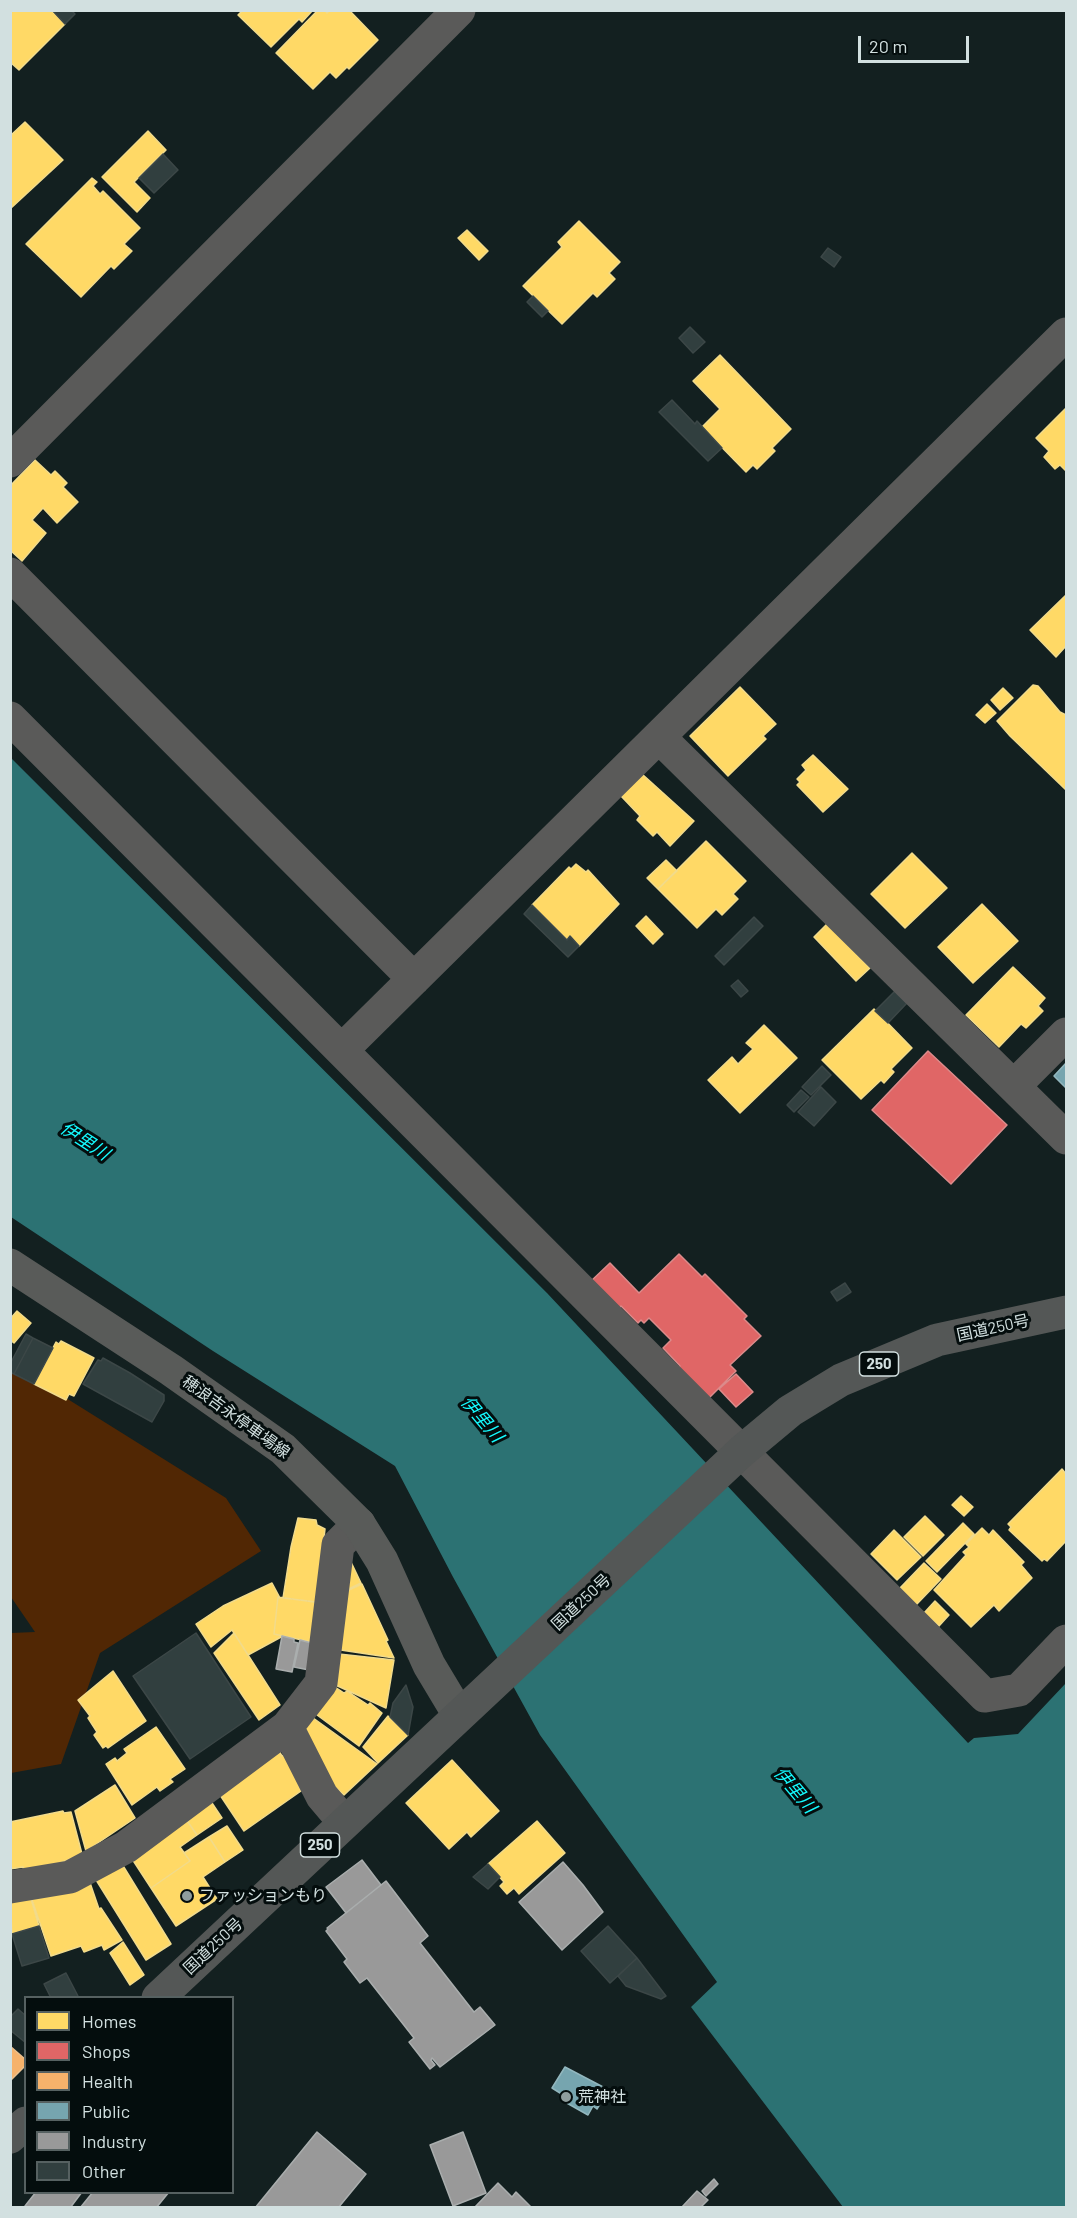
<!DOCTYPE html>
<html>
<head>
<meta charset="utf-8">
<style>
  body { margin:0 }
  #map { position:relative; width:1077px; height:2218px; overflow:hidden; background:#132020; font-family:Barlow,sans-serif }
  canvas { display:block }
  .frame { position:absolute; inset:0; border:12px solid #d2e0e0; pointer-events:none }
  .legend { position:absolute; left:24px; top:1996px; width:210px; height:198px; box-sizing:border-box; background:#040d0d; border:2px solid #566161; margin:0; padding:8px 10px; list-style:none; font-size:18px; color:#d2e0e0 }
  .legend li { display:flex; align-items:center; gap:12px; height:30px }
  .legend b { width:30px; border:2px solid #566161 }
  .scale { position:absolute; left:858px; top:36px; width:111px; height:27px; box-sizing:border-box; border:3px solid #d2e0e0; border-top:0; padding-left:8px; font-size:18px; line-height:21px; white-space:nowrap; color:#d2e0e0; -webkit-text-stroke:4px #040d0d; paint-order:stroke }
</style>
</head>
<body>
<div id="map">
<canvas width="1077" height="2218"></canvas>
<div class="frame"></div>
<ul class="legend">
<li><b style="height:16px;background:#ffd966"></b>Homes</li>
<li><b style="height:16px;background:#e06666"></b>Shops</li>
<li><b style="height:16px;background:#f6b26b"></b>Health</li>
<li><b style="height:16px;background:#76a5af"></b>Public</li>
<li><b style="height:16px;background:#999"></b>Industry</li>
<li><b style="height:16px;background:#313f3f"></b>Other</li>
</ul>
<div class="scale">20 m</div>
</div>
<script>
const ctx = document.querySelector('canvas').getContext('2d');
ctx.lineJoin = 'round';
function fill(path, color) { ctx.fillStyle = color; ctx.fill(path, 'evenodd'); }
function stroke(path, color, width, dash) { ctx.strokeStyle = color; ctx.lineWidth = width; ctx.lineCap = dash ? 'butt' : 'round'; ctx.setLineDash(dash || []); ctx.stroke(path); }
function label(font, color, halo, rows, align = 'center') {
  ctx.font = font + ' Barlow,"Noto Sans JP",sans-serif'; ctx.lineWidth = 6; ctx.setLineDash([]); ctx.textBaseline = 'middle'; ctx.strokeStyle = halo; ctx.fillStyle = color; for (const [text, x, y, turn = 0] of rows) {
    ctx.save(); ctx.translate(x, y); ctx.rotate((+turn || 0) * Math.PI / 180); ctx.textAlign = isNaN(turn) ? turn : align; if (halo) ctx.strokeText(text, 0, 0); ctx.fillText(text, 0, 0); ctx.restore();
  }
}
fill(new Path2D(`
  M10,1363l216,135 35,53 -161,102 -39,111 -50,9v-140l24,-1 -24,-35z`), '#512704');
fill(new Path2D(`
  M10,757l537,536 421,450 6,-5 44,-4 48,-51v524h-223l-152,-200 26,-25 -177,-247 -87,-158 -58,-111 -182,-115 -202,-134z`), '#2c7273');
const homes = new Path2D(`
  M10,10h41l14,14 -46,46 -9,-8z
  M243,10h70l-11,12 -3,-3 -28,28 -33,-32z
  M318,10h7l2,3 3,-3h19l29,30 -29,29 -2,-2 -11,11 -6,-6 -17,17 -37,-36z
  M25,122l38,38 -53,49v-73z
  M148,131l18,19 -32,32 16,16 -13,14 -35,-35z
  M92,178l5,4 -4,4 7,8 3,-3 37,37 -16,16 8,7 -18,18 -3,-3 -30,31 -55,-53z
  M579,221l41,41 -11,11 6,6 -18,18 -4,-4 -31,31 -39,-38 39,-39 -4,-5z
  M467,230l21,21 -9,9 -21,-22z
  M720,355l71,74 -19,19 3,3 -18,18 -4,-4 -7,7 -44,-45 18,-18 -27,-28z
  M1066,408v63l-6,-6 -5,4 -11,-12 5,-6 -13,-13z
  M35,460l16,15 4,-4 12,12 -4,4 15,15 -21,21 -14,-15 -11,12 14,13 -24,28 -12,-11v-64z
  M1066,595v51l-10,11 -26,-27z
  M1033,685l5,1 22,26 6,3v75l-56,-54 -13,-15z
  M740,687l36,37 -13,12 3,3 -38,37 -38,-40z
  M1003,688l10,10 -13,12 -9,-10z
  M987,704l9,9 -11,10 -9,-8z
  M813,755l35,34 -25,23 -26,-27 3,-3 -3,-3 9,-9 -4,-5z
  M642,774l52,47 -24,25 -13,-14 -4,4 -16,-16 3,-4 -19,-20z
  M706,841l40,40 -13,13 5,5 -16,16 -6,-6 -19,19 -39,-39z
  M912,853l35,35 -42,40 -34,-34z
  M666,860l11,11 -19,18 -11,-11z
  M576,864l10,8 2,-2 31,34 -40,42 -9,-10 -3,4 -35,-35 37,-38 2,2z
  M982,904l36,37 -45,42 -35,-36z
  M646,916l17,18 -10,10 -17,-18z
  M827,924l43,44 -14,13 -42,-44z
  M1013,967l32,31 -7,8 5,5 -17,17 -5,-4 -22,23 -33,-32z
  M874,1009l38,39 -21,21 3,3 -10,11 -3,-3 -20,19 -39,-39z
  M764,1025l33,33 -57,55 -32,-33 24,-23 6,7 15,-15 -7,-6z
  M17,1311l14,12 -17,20 -4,-3v-21z
  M61,1341l33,17 -20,38 -5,-2 -3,6 -32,-16 22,-42 3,2z
  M1062,1469l4,5v67l-19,20 -3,-2 -2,2 -33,-31 2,-3 -3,-3z
  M961,1496l12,11 -9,9 -12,-11z
  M925,1516l19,19 -21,21 -19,-19z
  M298,1518l18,2 1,5 8,4 -8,73 -34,-4 8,-51z
  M963,1523l11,11 -37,38 -11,-11z
  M982,1528l7,7 4,-5 31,32 -3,3 11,13 -33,33 -5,-6 -23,22 -37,-37 32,-35 -3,-3 6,-5 -3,-3z
  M894,1530l27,27 -24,23 -26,-26z
  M351,1562l10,21 -23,11z
  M924,1563l17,16 -25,26 -16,-17z
  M272,1583l8,15 -2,-1 -4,37 9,2 -35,19 -16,-25 -21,17 -15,-23 27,-18z
  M362,1584l26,56 -2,1 8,17 -60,-9 4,-54z
  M278,1597l43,6 -5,40 -42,-9z
  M935,1601l14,14 -10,11 -15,-13z
  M234,1633l46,72 -21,15 -45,-67z
  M339,1654l55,6 -8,48 -55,-25z
  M113,1671l33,50 -38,27 -2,-2 -3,2 -9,-13 3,-3 -9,-14 2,-2 -12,-16z
  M332,1685l12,8 3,-2 21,14 2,-2 12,10 -23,33 -46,-34z
  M309,1715l68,49 -33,31 -20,-18 -20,-51z
  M388,1716l20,19 -30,28 -15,-16z
  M156,1727l29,42 -15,10 3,3 -13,9 -3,-4 -25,18 -26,-41 9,-6 2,3 10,-8 -3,-4z
  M274,1743l8,13 4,-2 15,37 -57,40 -32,-48z
  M452,1760l47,51 -28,26 -4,-5 -18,17 -43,-46z
  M115,1785l20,33 -49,33 -11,-40z
  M206,1794l16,24 -25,17 -16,-23z
  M63,1811l1,2 7,-1 11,42 -29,12 -28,8 -2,-7 -13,2v-47z
  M181,1812l16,23 -17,12 10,14 -39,27 -28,-43z
  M537,1821l28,32 -46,41 -5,-6 -7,6 -7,-8 4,-4 -16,-18z
  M227,1826l16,24 -18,12 -16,-25z
  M209,1837l16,25 -22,15 14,22 -41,27 -25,-38 39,-27 -6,-8z
  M114,1851l57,93 -25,16 -58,-93z
  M86,1871l13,38 2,-1 21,32 -18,10 -2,-5 -18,7 -3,-6 -30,10 -23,-68z
  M29,1892l10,34 -27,8 -2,-36z
  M123,1942l21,33 -14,10 -20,-32z`);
fill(homes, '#ffd966');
stroke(homes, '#f2db8b', 1.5);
const shops = new Path2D(`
  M928,1051l79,74 -56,59 -79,-74z
  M679,1254l23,23 3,-3 42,42 -3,3 17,17 -31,29 6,6 -28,28 -30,-31 2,-2 -17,-18 8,-8 -22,-22 -5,5 -3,-3 -3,3 -17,-17 -4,5 -28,-28 21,-20 29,30z
  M736,1374l17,18 -17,15 -17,-18z`);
fill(shops, '#e06666');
stroke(shops, '#dc8b8b', 1.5);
const health = new Path2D(`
  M10,2046l16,14v5l-16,16z`);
fill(health, '#f6b26b');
stroke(health, '#ebc08e', 1.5);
const public = new Path2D(`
  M1066,1063v25l-12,-12z
  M565,2067l40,21 -6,9 4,2 -6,10 -4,-3 -5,9 -23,-13 3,-4 -16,-10z`);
fill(public, '#76a5af');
stroke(public, '#92b7be', 1.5);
const industry = new Path2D(`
  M282,1636l12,3v3l4,1 -6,29 -16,-3z
  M300,1640l15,4 -6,26 -15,-3z
  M362,1860l19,25 -35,28 -20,-26z
  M563,1862l20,23 20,27 -41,38 -43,-48z
  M386,1881l42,55 -8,7 54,69 6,-5 15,18 -55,42 -8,-9 -1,2 4,5 -5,4 -21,-27 5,-4 -47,-60 -7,5 -16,-21 3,-3 -21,-28 2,-2 -1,-1z
  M317,2132l49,42 -28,34h-83z
  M463,2132l23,61 -33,13 -23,-61z
  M714,2179l4,5 -12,12 -4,-5z
  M498,2183l14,14 4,-5 16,16h-58z
  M697,2191l11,9 -8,8h-19z
  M36,2192h46l-12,16h-43l-2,-2z
  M93,2192h76l-13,16h-76z`);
fill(industry, '#999');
stroke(industry, '#aaaeae', 1.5);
const building = new Path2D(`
  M52,10h19l4,4 -10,10z
  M163,154l15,16 -24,23 -15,-15z
  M828,248l13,9 -7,10 -13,-10z
  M533,296l15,15 -6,6 -15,-15z
  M690,327l15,15 -12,11 -14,-15z
  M672,400l23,24 2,-3 25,27 -14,13 -49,-49z
  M532,905l35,35 3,-4 9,10 -11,11 -44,-43z
  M754,917l9,9 -39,39 -9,-9z
  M738,980l10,11 -7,6 -10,-11z
  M895,991l12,12 -19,20 -13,-12z
  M822,1066l9,9 -20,20 -9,-8z
  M821,1087l15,15 -22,24 -16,-14z
  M801,1090l8,7 -15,15 -7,-7z
  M845,1283l6,9 -14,9 -6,-9z
  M26,1334l7,4 -19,36 -4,-2v-8z
  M33,1338l20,10 -19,36 -20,-10z
  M103,1358l27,15 34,22v6l-12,21 -69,-38 15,-24 3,1z
  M196,1633l55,84 -61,42 -57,-83z
  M406,1685l7,22 -5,28 -18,-18 3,-14z
  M488,1864l12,13 -12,12 -15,-12z
  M39,1926l10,32 -27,8 -10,-32z
  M608,1926l29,32 -27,25 -29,-32z
  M637,1958l29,38 -5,3 -35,-13 -8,-10z
  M66,1973l13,25h-28l-7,-14z
  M18,2009l8,7v27l-16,-13v-13z`);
fill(building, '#313f3f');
stroke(building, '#3c4747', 1.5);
stroke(new Path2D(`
  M10,461l449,-451
  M10,574l404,405
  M10,718l975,978 34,-6 47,-49
  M659,737l407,401
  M342,1050l724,-716
  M1015,1085l51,-51
  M287,1727l35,69 22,26
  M10,1887l60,-10 56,-30 161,-120 34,-44 17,-138 21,-21`), '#5a5a59', 33);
stroke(new Path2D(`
  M10,1265l161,105 112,79 76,75 23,37 47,104 30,50`), '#595b59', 33);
stroke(new Path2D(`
  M158,1998l584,-547 48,-40 51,-31 96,-40 129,-28
  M10,2137l16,-14`), '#545756', 33);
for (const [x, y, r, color] of [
  [187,1896,6,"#8f9d9d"],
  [566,2097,6,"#8f9d9d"]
]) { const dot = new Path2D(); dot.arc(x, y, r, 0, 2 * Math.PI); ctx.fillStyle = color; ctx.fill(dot); stroke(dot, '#040d0d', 2); }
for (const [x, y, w] of [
  [879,1364,39],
  [320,1845,39]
]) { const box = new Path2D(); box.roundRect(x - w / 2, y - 12, w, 24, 4.5); ctx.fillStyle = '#040d0d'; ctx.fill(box); stroke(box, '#d2e0e0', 1.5); }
label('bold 15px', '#d2e0e0', null, [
  ["250",879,1364],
  ["250",320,1845]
]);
label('16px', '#d2e0e0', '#040d0d', [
  ["国道250号",993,1328,-12],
  ["穂浪吉永停車場線",236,1417,36],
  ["国道250号",581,1602,-43],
  ["国道250号",213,1946,-43]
]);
label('16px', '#d2e0e0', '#040d0d', [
  ["ファッションもり",199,1896],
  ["荒神社",578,2097]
], 'left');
label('italic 18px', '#15fbff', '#040d0d', [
  ["伊里川",85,1141,33],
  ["伊里川",482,1419,50],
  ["伊里川",795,1790,50]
]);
</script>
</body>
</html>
